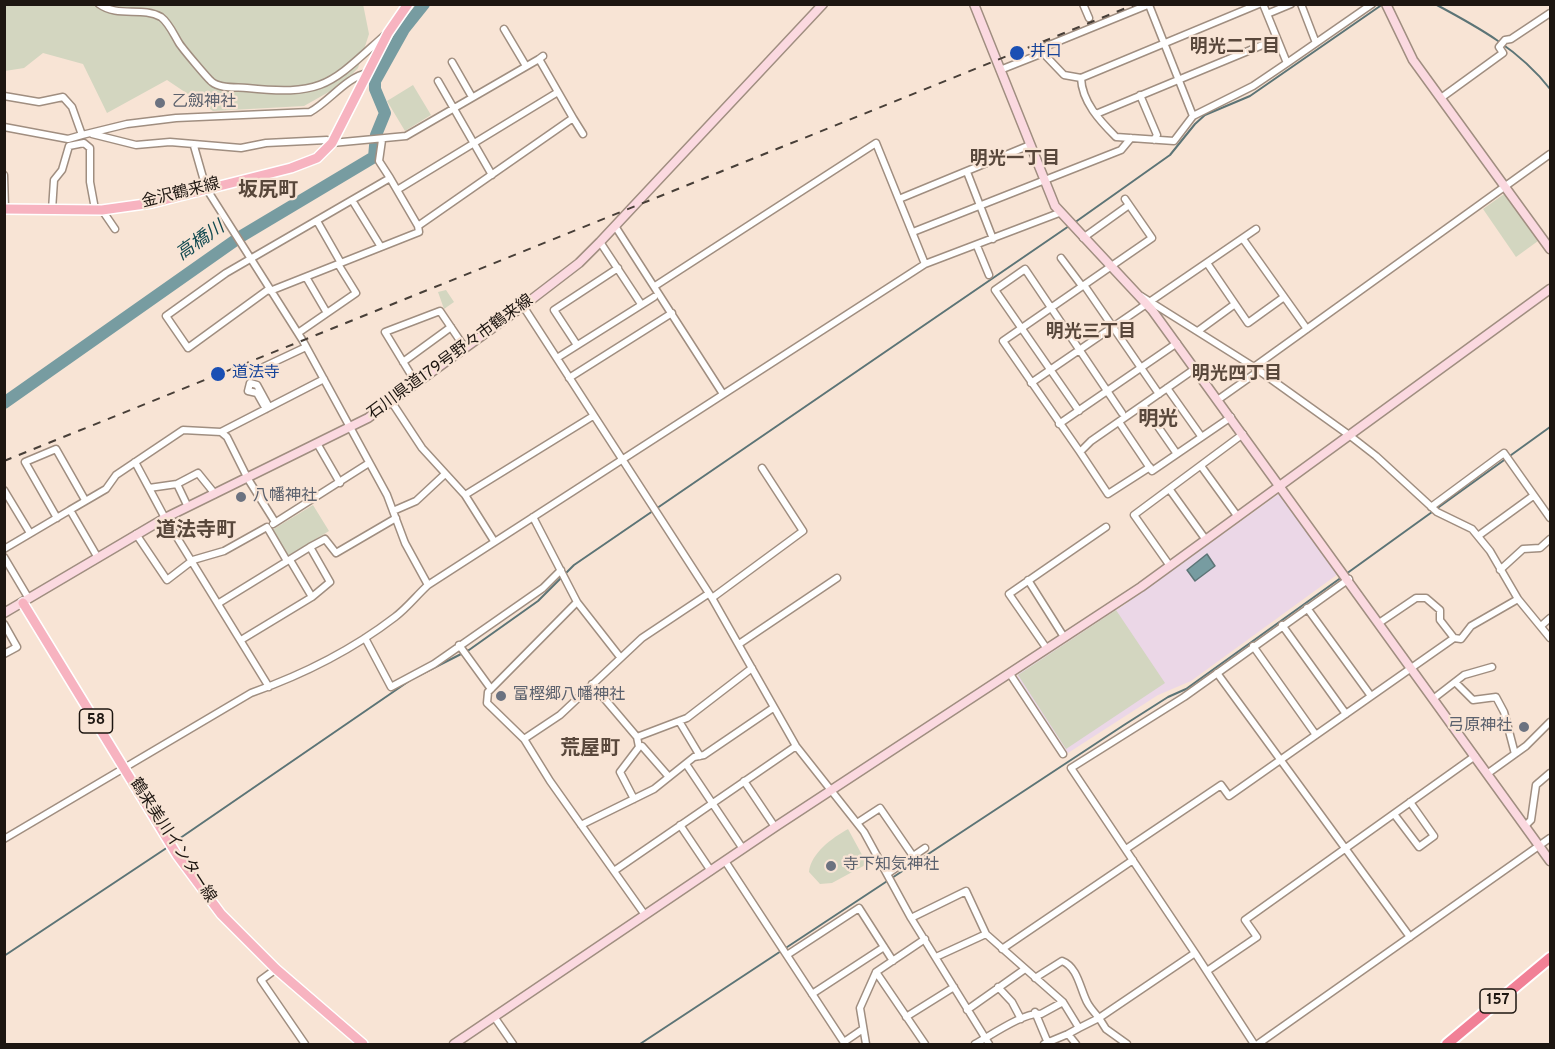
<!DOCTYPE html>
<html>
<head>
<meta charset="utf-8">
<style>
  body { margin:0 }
  #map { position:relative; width:1555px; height:1049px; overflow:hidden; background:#f8e4d5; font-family:Overpass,sans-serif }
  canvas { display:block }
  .frame { position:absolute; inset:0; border:6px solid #1d1611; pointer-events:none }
</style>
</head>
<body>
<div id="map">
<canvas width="1555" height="1049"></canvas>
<div class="frame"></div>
</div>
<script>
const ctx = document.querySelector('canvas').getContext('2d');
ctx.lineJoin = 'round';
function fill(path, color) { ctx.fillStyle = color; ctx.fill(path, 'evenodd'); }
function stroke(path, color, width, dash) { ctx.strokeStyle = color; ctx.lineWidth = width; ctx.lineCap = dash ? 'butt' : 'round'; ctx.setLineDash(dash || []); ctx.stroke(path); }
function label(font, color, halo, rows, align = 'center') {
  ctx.font = font + ' Overpass,"Noto Sans JP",sans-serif'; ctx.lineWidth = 4.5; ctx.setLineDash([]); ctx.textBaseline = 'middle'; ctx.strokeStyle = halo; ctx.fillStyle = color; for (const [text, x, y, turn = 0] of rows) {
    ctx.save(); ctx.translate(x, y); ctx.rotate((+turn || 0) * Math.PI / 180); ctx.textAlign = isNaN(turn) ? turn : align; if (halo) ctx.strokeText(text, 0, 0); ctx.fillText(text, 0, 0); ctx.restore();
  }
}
fill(new Path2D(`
  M1280,493l58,81 -147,107 -33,14 -90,58 -51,-75 1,-4 106,-69z`), '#ebd7e7');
fill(new Path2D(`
  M363,4l6,30 -11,34 -15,16 -39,22 -91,5 -46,-31 -60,33 -24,-49 -40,-11 -19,15 -19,3v-66z
  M413,85l18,30 -26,16 -18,-30z
  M1504,194l34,47 -22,16 -33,-48z
  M446,290l8,12 -10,7 -6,-17z
  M313,505l16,26 -41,25 -16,-26z
  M1116,610l49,73 -99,66 -48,-74z
  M848,829l19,35 -35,19 -12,1 -11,-12c2,-19 23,-34 39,-43z`), '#d3d6c0');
const water = new Path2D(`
  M1207,554l8,12 -20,15 -8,-11z`);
fill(water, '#779ca1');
stroke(water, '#5c7476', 1.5);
stroke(new Path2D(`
  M1435,4c43,23 85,46 115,85
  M1074,223l96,-68 25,-31 10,-9 45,-19 133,-92
  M1346,574l204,-147
  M173,843l239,-164 57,-29 69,-49 36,-36 495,-339
  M4,956l164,-109
  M640,1044l484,-319 44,-28 18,-8 156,-112`), '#5c7476', 2);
stroke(new Path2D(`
  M4,403l236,-166 134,-80 2,-22 9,-22 -10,-24v-8l29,-52 20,-25`), '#779ca1', 12);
const street = new Path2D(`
  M99,4c19,14 43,2 62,13 8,6 13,18 18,26 3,5 29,36 33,39 8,7 25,5 35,6 78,8 83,-4 138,-53
  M1083,4l6,14
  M1263,4l24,59 85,-59
  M1301,4l15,39
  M1267,14l24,-10
  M504,29l22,37
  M1043,53l21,22 17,3 178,-74
  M452,62l20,35
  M1000,70l43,-17 -1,-5 108,-44
  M1081,78c1,24 19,43 35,59l58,4 19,-25 -44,-111
  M438,81l54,94
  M1140,95l17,40 -3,5
  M4,96l35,6 24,-5 9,10 10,28 45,-11 49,-6 134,-6c20,-11 36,-35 58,-39
  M1441,98l62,-45 -4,-6 6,-7 6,-1 39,-26
  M1096,114l181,-75
  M1193,116l60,-30 34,-23
  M573,118l10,16
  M4,127l64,12 14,-4
  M92,134l44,11 34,-3 71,6 25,-5 61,-3 5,3 74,-7 133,-77
  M382,140l-3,21 11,17
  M194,146l12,42 97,153 84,154 18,48 23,42 497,-321 134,-51
  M967,172l26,67
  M4,175l1,34
  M397,190l161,-98
  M899,199l131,-54
  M352,200l29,47
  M52,210l2,-30 8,-10 7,-24 15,-3 6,5v34l5,27
  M102,210l13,19
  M317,221l24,42
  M615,226l108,168
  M913,232l208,-82 10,-12
  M1083,238l46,-33
  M1243,239l64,90
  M600,242l41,62
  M977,246l12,29
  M1061,258l21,28
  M1207,263l28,41
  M306,277l21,36
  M1084,285l75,109
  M655,286l221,-143 49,121
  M269,289l-81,59 -22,-32 60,-43 164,-95 28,48
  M270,291l149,-59 -1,-6 155,-108 -34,-59 4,-3
  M1141,296l113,71 95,68 27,21 61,56 35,17 18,22 28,48 32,39
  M523,306l189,292 84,148 68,86 47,86 78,126
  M1198,331l37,-27 13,19 36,-26
  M298,333l58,-40 -18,-29
  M577,345l-23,-35 64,-42
  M557,358l97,-61
  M403,362l48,-35
  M1254,367l296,-213
  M255,371l51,-24
  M569,378l103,-65
  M416,383l-31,-51 55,-21 25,37
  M1031,383l225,-154
  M1167,388l34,48
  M1219,399l34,-24
  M391,401l31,47 43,47 29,46
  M1143,405l34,49
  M266,409l-9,-16 -9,-2 2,-8 7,2 12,22
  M1079,411l-84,-121 30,-21 97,144
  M1119,422l33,49 79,-54
  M1059,424l118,-81
  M221,432l103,-53
  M318,445l22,38
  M1080,452l-77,-111 149,-103 -27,-39
  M135,462l30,56 104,169
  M1201,466l37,51
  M1150,467l-42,27 -28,-42 11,-11 105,-73
  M177,484l11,23
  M149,488l28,-4 21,-11 17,21
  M4,490l26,43
  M1170,490l36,50
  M465,495l128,-79
  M1431,507l73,-54 46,65
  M393,511l23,-10 29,-27
  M533,517l44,85 43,55
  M57,518l-32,-56 31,-13 29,51
  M273,524l96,-61
  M136,534l31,46 26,-20 31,-9 43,-24 20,34
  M1478,536l55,-40
  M310,547l15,-8 11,14 60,-35
  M4,549l66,-39
  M4,557l25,42
  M98,558l-28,-48 36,-21 10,-14 67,-45 38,2 6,5 21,42 27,43
  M290,560l22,37
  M1170,566l-36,-51 109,-81
  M1500,570l23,-21 17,-1 10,-9
  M1028,580l36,57
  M712,598l91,-67 -41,-63
  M577,602l-89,90 -1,11 37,36 26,42 95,134
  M219,603l91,-56 20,35 -18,15 -71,43
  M1307,608l64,88
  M4,624l13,23 -13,7
  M1282,625l64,89
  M1541,626l9,-8
  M365,638l26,49 43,-23 109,-76 18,-18
  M1454,638l7,1 10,-13 47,-27
  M739,644l98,-66
  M459,645l32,44
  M1253,646l63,89
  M1047,649l-38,-55 97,-67
  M1217,673l193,264
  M1010,674l53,80
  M1455,682l18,18 23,-3 8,15 11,42
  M592,684l45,53 50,-19 65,-50
  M1433,699l31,-24 28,-8
  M679,721l21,35
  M524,739l36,-24 82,-77 66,-44
  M639,747l3,-1 27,31
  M686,764l57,85
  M1487,774l39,-28 24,-24
  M744,781l31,46
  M634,799l-14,-27 19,-25 -2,-10
  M1394,814l25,33 15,-11 -24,-34
  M857,823l23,-15 33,48
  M581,825l73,-36 40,-32 10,-2 69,-47
  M680,825l31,46
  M1525,826l6,-6 5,-35 14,-12
  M4,839l247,-146c51,-18 101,-43 144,-76 12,-9 22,-22 33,-32
  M1126,849l95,-64 8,11 225,-158 -14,-18v-10l-14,-12h-10l-37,25
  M725,861l120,183
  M614,871l182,-125
  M887,874l38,-26
  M911,918l55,-27 20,43
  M925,939l-49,33 49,72
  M1002,949l131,-89
  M1195,953l-124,-185 113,-71 165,-118
  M787,955l72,-47 34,53
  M936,957l50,-23 77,68 16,26 -11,6 8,10
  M276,969l-15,11 44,64
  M1207,971l50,-34 -12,-17 230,-164
  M1035,978l27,-17c16,6 18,28 25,41 3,6 8,11 12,16l96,-65 59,91
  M998,987l14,15 9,17
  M812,994l72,-47
  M967,1010l58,-41
  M1035,1012l13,31
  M906,1017l48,-30
  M495,1018l18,26
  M1079,1028l20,-10 7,11 21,15
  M844,1042l19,-13
  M866,1044l-6,-36 16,-36
  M975,1044c15,-8 51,-33 66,-30l22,-12
  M1044,1044l24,-10
  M1258,1044l292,-206`);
const secondary = new Path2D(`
  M974,4l81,202 97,104 398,551
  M1386,4l27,56 137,189
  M4,613l161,-95 203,-100 155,-112 56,-43 21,-21 223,-238
  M454,1044l321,-217 366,-240 409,-298`);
const primary = new Path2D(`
  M4,209l98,1 50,-7 139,-35 26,-10 15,-15 56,-110 20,-29
  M23,603l154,252 44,59 55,55 87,75`);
const highway = new Path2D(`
  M1447,1044l103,-86`);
stroke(street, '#a08e80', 9);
stroke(secondary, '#a08e80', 11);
stroke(primary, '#fff', 12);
stroke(highway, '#fff', 14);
stroke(street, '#fff', 6);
stroke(secondary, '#fbd9e0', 8);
stroke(primary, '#f7b3c0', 9);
stroke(highway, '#f18096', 10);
stroke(new Path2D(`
  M4,461l1132,-457`), '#483f38', 2, [8, 8]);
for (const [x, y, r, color] of [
  [1017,53,8,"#1a4fb4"],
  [160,103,6,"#6b7280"],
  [218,374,8,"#1a4fb4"],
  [241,497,6,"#6b7280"],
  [501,696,6,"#6b7280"],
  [1524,727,6,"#6b7280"],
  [831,866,6,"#6b7280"]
]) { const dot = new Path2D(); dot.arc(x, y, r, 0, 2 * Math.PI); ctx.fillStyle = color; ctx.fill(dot); stroke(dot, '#f8e4d5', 2); }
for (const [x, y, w] of [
  [96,721,33],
  [1498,1001,36]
]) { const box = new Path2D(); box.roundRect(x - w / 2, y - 12, w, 24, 4.5); ctx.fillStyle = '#f8e4d5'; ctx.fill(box); stroke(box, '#1d1611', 1.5); }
label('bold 15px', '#1d1611', null, [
  ["58",96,721],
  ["157",1498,1001]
]);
label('16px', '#164399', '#f8e4d5', [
  ["井口",1030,53],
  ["道法寺",232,374]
], 'left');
label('16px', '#5b616d', '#f8e4d5', [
  ["乙劔神社",172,103],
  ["八幡神社",253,497],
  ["富樫郷八幡神社",513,696],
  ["弓原神社",1512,727,"right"],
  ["寺下知気神社",843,866]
], 'left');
label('16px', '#1d1611', '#f8e4d5', [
  ["金沢鶴来線",181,194,-14],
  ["石川県道179号野々市鶴来線",451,358,-36],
  ["鶴来美川インター線",172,841,57]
]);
label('bold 18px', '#58473b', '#f8e4d5', [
  ["明光二丁目",1235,48],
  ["明光一丁目",1015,160],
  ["明光三丁目",1091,333],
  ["明光四丁目",1237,375]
]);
label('italic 18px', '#114950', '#f8e4d5', [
  ["高橋川",201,242,-35]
]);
label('bold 20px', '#58473b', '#f8e4d5', [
  ["坂尻町",268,192],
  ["明光",1158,421],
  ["道法寺町",196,532],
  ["荒屋町",590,750]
]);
</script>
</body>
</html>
